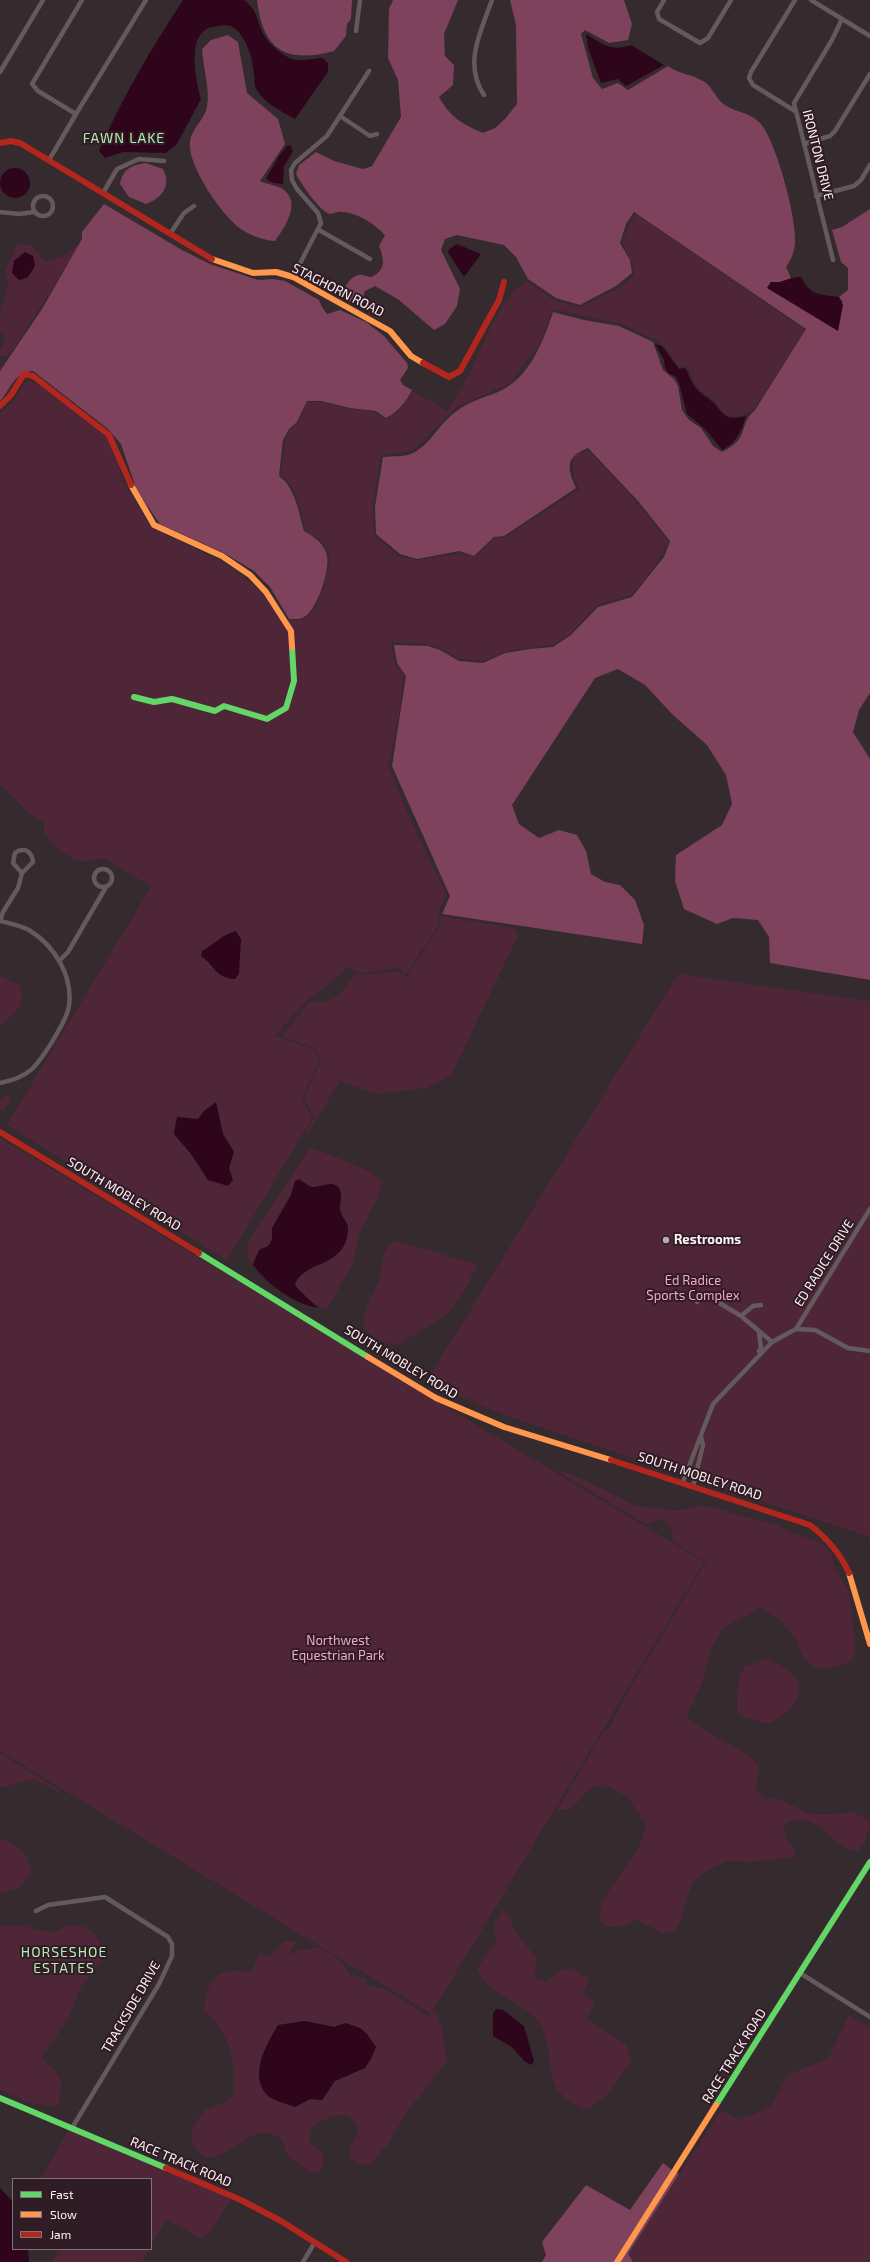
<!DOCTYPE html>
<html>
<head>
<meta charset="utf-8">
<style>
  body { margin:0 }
  #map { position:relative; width:870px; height:2262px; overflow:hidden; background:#352a2e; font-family:"Exo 2",sans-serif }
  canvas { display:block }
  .legend { position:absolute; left:12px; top:2178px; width:140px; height:72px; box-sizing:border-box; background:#2f1c24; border:1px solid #827178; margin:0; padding:5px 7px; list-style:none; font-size:12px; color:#fef0f5 }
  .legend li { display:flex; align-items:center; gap:8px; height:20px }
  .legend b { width:20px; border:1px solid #827178 }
</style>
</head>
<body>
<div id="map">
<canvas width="870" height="2262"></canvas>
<ul class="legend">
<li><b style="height:5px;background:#63d668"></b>Fast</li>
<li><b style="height:5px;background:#ff974d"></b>Slow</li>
<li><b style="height:5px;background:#b3261e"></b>Jam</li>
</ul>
</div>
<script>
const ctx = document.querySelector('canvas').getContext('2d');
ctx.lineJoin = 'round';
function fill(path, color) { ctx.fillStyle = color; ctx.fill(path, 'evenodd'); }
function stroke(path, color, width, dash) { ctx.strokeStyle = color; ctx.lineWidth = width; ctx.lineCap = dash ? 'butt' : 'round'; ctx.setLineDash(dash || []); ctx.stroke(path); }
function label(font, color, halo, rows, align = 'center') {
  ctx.font = font + ' "Exo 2",sans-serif'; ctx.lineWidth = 4; ctx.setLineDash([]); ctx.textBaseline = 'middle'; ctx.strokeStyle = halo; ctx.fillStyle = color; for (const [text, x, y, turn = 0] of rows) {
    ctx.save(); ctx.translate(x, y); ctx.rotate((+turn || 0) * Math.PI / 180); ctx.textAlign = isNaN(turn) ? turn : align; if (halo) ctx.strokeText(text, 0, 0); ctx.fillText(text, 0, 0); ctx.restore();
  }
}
fill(new Path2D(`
  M636,214l169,116 -51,79c-8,6 -22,12 -31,3 -4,-4 -7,-10 -12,-14 -7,-6 -11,-6 -17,-16 -3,-6 -3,-12 -9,-16l-5,2 -18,-24 -12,-7 -28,-13 -69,-15 -12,33 -31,41 -55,25 -43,43 -31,4 -8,47 1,33 26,22 17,3 43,-6 15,3 20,-19h9l75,-49c-5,-12 -10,-21 -4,-34l14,-4 39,41 40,49 -6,14 -17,25 -14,15 -34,10 -26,28 -18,12 -46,6 -24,10 -25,-2 -18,-11 -13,-4 -36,-2 4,23 9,11 -4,34 -12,57 30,69 29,59 -9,17v14l-33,50 -5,-8 -39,5 -14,-6 -13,13 -28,21 -31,35 40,14 4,12 -17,35 10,21 -85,142 -222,-136 3,-1 143,-236 -46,-29 -19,4 -13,-3 -17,-11 -12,-16v-9l-13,-8 -31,-30v-372l14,-13 10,-17 6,-2 10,5 68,52 8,16 7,27 29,47 80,39 31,26 18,26c10,1 19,3 27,-3 11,-8 25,-50 20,-64 -3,-10 -13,-16 -22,-20 -5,-18 -9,-47 -25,-56l4,-36 5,-10 8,-8 9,-20h14l29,7 25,3 10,7c13,-4 22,-17 28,-28l34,20c10,-17 22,-34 29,-51 10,-24 28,-67 51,-79l27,19 27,7 38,-19 15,-13 -3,-14 -9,-19 7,-17zM229,933l10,28v13l-24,-3 -13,-20 13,-6zM216,1102l7,32 11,18 -5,16 4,12h-25l-17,-26 -17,-20 3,-17 21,2z
  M81,242l-23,38 -50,77 -8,-2v-5l5,-10 -2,-8h-3v-16l8,-34 -3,-10 12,-28 15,1 10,14 4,2 18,-5zM25,252l8,4 2,10 -11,14h-5l-7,-9 2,-10z
  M440,916l74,12 5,5 -68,143 -25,12 -48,6 -38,-13 -34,55 1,-6 7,-13 -10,-20 17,-36 -6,-13 -34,-12 31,-36 8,3 17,-6 19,-24 5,2 35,-4 4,1 6,6 33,-51z
  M678,974l192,27v536l-363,-121 -81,-34z
  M0,976l20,9c7,20 -4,29 -20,40z
  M6,1094l6,4 -8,13 -4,-2v-6z
  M0,1138l704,424 -273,452 -431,-263z
  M311,1147l60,25 11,10 -3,13 -18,35 -9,35 -25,44c-11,-2 -27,-15 -32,-25 6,-13 20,-18 32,-21l21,-38c-9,-10 -8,-21 -7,-33l-8,-8 -21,3 -10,-6 -9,5 -2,9 -19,33v12l-4,6 -12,8 -3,11 -5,-7v-15z
  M395,1241c28,6 53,17 80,22l2,3 -13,25 -17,23 -47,30c-15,2 -24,-6 -36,-14 -3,-17 9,-34 15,-50 4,-14 2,-30 16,-39z
  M552,1468l30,11 52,26 42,6 26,-6 76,20 16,9 19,5 17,11 4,16 15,26 6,47 -1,20 -14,7 -24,3 -14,-14 -7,-17 -16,-19 -18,-12 -39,22 -11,19 -8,33 -16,35 6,7 53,31 13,11 -3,23 9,11 12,-1 33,16 19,1 25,-3 13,8 3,4 -6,20 -7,7c-27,-2 -32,-39 -70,-29l-4,7 4,11 9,10 -3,7 -41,5 -25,-1 -24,12 -9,9 -8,17 -5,21 -6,10 -12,3 -26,-13c-14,5 -26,13 -37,0l1,-18 37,-52 8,-24 -18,-29 -25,-13 -12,4 -20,21 -14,1 48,-81 3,1 12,-22v-3l86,-143 -33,-21 -2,-12 -9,-10 -15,6z
  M768,1659c8,4 17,8 24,14 20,22 -7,44 -25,51l-30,-10c0,-17 -1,-32 7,-47z
  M0,1753l64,40 -10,-3 -19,-11 -35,9z
  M0,1839c19,5 30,15 31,36l-13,13 -18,5z
  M503,1909l8,8 2,11 23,30 -1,21 12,4c6,-10 14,-13 25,-15l17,11 -6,15 12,7 -8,17 11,9 28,17 6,16 -26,36 -19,14c-52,-21 -27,-48 -47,-85 -13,-24 -46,-25 -63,-55l11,-19 8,-9 -2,-18z
  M19,1925l34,8c27,-15 43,-7 51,22l-9,16 -13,14 -13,32 -28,42c20,16 24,20 17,47 -19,1 -40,-7 -58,-16v-164z
  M284,1941h13l-8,13c9,-3 18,-6 28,-6 11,1 29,17 33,27l16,4 -1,6 18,3 46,28 6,-6 7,20 5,30 -25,34 -12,13 -23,38 -17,19 -11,1 -10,-8 2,-11 7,-13 -2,-10 -8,-7 -11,-1 -23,9 -4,8 -1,9 14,12v14l-3,5 -9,1 -24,-18 -5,-15c-6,-4 -12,-8 -20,-7 -18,1 -44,36 -63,20 -14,-12 -6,-33 7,-43 7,-5 17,-4 24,-12 4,-5 4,-14 4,-20 -1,-28 -9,-49 -30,-67 1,-13 4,-35 20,-39 9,-2 20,0 28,-1l7,-17 10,2zM305,2021l29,6 12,-4 3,53 -14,5 -13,19 -12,-1 -10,3 -41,-23 2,-20 17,-34z
  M849,2015l21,12v235h-237l-5,-8 93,-144 17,10 19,-7 14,-8 18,-31 39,-15z
  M69,2129l162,69 -21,35 -9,6 -34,-20 -16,27v-67h-110z
  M59,2249h90l-7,13h-90z`), '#4e2638');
fill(new Path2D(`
  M257,0h95l-1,19 -4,5 -1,12 -12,15c-49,13 -71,-1 -77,-51z
  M393,0h65l-14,34 1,22 9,9 -1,20 -14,12c11,20 23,27 44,36l12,-5 10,-9 12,-15 -1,-79 -6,-25h114l8,24 -4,16 -19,3 -24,-13 -4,4 12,44 9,11 16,-6 10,7 40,-24c11,8 23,8 35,15 8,4 11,14 18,21 10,10 28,9 39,21 16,17 37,96 35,119 0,9 -4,18 -9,25l5,11 -11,4h-9l-4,6 76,14 -4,-5 9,-7v-22l-7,-6 -9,-32 10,-3 28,-18v484l-11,17 -6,22 17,27v221l-100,-17 -1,-26 -11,-17 -25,-2 -16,6 -33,-15 -9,-28 1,-26 46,-30 10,-21 -6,-29 -19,-30 -34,-30 -28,-30 -27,-16 -23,9 -83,127 7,19 20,14 20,-8 18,5 9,16 5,23 14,8 15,3 15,15 9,25 -2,19 -200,-30 8,-18 -58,-130 14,-90 -9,-13 -3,-18 34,1 12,4 19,11 24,2 22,-10 25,-4 23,-2 18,-12 27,-28 34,-10 32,-40 6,-16 -32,-40 -50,-53c-23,9 -21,20 -12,40l-72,48 -10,1 -20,19 -15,-5 -42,8 -17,-5 -24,-20 -1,-27 8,-50c9,-1 23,0 30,-4 18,-9 27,-31 44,-42 12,-10 27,-13 41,-19 31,-13 45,-50 55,-80l31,8 35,6 34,16 10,28 11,9 4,7 4,24 7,10 12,8 12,18 9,6c29,-14 15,-26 33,-42l51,-81 -172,-117 -8,12 -6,19 10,17 2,13 -16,13 -36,19 -24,-7 -28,-19 -12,-22 -12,-12 -47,-10 -12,4 -4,11 19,39 -3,17 -12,18 -11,6 -35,-30 -24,-14 -10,5 -6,16 -17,-10c1,-8 8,-21 17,-22 4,-1 8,2 12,2 16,-7 13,-18 8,-31l6,-11c-10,-11 -27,-22 -43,-23 -4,-1 -9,2 -12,2 -10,-2 -30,-32 -34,-40l3,-9 17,-13 18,9 29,8 9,-3 29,-49 -3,-37 -10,-22 1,-49z
  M228,35l10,7 9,51 31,26 7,25 -25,37c6,3 15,4 21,7 22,13 4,39 -6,53 -9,0 -26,-6 -34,-12 -19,-13 -54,-64 -51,-87 1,-13 15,-23 17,-35 3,-19 -4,-39 -5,-58l9,-9z
  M146,163l17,6c9,17 -1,29 -17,35l-17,-7 -9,-13c3,-15 11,-19 26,-21z
  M104,204l78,46 28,14 48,16 15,-1 12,2 34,19 3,7 5,7 13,-4 26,12 18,14 23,27 1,5 -8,12 3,5 9,5c-5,11 -15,23 -26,28l-10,-7 -26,-3 -29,-7h-14l-10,21 -8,7 -6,11 -4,36c16,11 20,37 25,55 9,5 18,11 22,21 6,14 -8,54 -19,63 -6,5 -12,4 -18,4l-19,-32 -16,-16 -30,-18 -64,-29 -23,-33 -16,-47 -13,-15 -75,-58c-19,1 -22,18 -33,30v-30l42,-62 40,-70v-7z
  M663,2163l9,7 -58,92h-72l4,-7 -4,-13 44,-57 44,25z
  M676,2172l3,2 -51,80 5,8h-14z`), '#7e425d');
fill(new Path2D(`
  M183,0h61c11,8 13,17 17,29 4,12 19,25 31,30 8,3 22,-1 31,-1l5,5v9l-33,47c-14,-8 -34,-17 -40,-33 -1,-3 0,-8 -1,-12 -1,-15 -8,-40 -23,-48 -5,-2 -12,0 -18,1 -28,5 -17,53 -12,72l-24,45 -11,9 -43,-1 -18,6 -6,-7c23,-53 52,-102 84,-151z
  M586,34c17,10 24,18 45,11l33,20 -38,21 -8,-7 -17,4 -13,-35z
  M290,145l3,6 -9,15 -1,18 -10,-1 -7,-4 13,-23 8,-10z
  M0 183a15 15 0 1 1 30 0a15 15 0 1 1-30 0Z
  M457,244l24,10 -17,23 -15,-23 -1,-4z
  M25,252l8,4 2,10 -7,11 -9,3 -7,-7 2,-12z
  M796,277h5c10,19 18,17 38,20l4,8 -5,26 -71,-43 4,-6h9z
  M655,344l7,2 17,23 6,-1c3,3 4,9 7,14 5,9 10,12 17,17 17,13 11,23 37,17 -5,16 -9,26 -24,34l-17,-21 -18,-15 -8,-31 -4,-7 -6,-2 -4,-6 -1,-8z
  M236,931l5,8 -2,35 -4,5c-19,-1 -20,-13 -34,-23l1,-5c11,-6 21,-17 34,-20z
  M216,1102l7,32 11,18 -5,16 4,12 -5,6 -20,-6 -17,-26 -17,-20 3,-17 21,2 6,-8z
  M299,1179c4,2 8,7 13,8 8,1 19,-7 26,0 6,6 1,17 2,24 2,7 9,12 8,19 -2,38 -42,29 -53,54l3,5 20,19c-24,-4 -51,-24 -65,-43l6,-15 9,-4 4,-6v-12l19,-33 4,-14z
  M496,2009l7,1 21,16 10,35 -3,4 -7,-4 -12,-14 -19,-11v-22z
  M305,2021l29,6 12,-4 14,5 7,6 9,13 -5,12 -6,9 -30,13 -13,19 -12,-1 -15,8c-8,-3 -24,-7 -29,-13 -17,-21 1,-50 12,-69z
  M0,2188l13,14v47h15l1,13h-29z`), '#2e051a');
stroke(new Path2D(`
  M82,0l-50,84 6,7 38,23 70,-114
  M664,0l-7,12 2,7 41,24 8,-5 23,-38
  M811,0l59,36
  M356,31l4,-31
  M0,72l43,-72
  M484,95c-21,-31 -3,-64 8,-95
  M795,111l-42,-26 -4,-7 2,-6 44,-72
  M340,116l30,20 7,-2
  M804,144l26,-8 5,-5 35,-57
  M49,160l27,-46
  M103,193l14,-24 22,-10 25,2
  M816,196l38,-10 7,-6 9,-15
  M33 206a10 10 0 1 1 20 0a10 10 0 1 1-20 0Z
  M0,212l19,2 16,-2
  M319,230l51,29
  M170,234l14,-21 10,-7
  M833,260l-39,-157 38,-63 10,-21
  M293,277l28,-54 -3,-10 -21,-24 -5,-9 -1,-10 4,-7 32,-27 42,-65
  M94 878a9 9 0 1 1 18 0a9 9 0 1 1-18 0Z
  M0,921c9,2 21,5 29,9 26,16 44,46 40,76 -2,13 -11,25 -17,36 -16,25 -22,35 -52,41
  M0,921l3,-9 15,-24 4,-15 11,-11c-1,-9 -6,-14 -15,-11l-3,2 -2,10 9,10
  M59,961l9,-9 38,-65
  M697,1302l3,-4 8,-2 33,20 31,26
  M741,1316l12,-10 8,-1
  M796,1329l74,-120
  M759,1332l2,16 -2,3
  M683,1482l30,-78 59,-62 24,-13 19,1 33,18 22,3
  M693,1486l10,-41 -2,-8
  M36,1911l12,-6 57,-8 63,40 4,7v12l-13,28 -87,144
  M800,1973l70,44
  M303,2262l12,-20`), '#645a5e', 4.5);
stroke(new Path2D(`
  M134,697l20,5 18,-3 43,12 9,-5 43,13 19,-11 8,-27 -2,-34
  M199,1253l169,104
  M0,2098l166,70
  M716,2105l154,-243`), '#63d668', 6);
stroke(new Path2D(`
  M212,259l41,14 23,-1 17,5 97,54 21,25 12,7
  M131,485l23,40 68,31 28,19 16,17 25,39 1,16
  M368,1357l68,41 68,29 107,33
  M849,1573l21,71
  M617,2262l99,-157`), '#ff974d', 6);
stroke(new Path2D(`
  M0,143l11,-2 9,2 192,116
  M423,363l26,14 11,-6 39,-71 5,-18
  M0,406l11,-11 13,-21 9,2 76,59 22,50
  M0,1132l199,121
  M611,1460l199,65c18,14 30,28 39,48
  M166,2168l75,32 40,21 65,41`), '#b3261e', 6);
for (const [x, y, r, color] of [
  [666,1240,4,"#b8abaf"]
]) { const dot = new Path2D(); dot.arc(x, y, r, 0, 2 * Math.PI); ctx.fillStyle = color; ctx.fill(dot); stroke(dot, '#2f1c24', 1.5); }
label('13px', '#fef0f5', '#2f1c24', [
  ["IRONTON DRIVE",818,155,76],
  ["STAGHORN ROAD",338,290,27],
  ["SOUTH MOBLEY ROAD",124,1194,31],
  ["ED RADICE DRIVE",824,1263,-58],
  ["SOUTH MOBLEY ROAD",401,1362,31],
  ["SOUTH MOBLEY ROAD",700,1476,18],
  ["TRACKSIDE DRIVE",131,2007,-60],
  ["RACE TRACK ROAD",734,2056,-58],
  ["RACE TRACK ROAD",181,2162,23]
]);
label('bold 13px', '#fef0f5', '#2f1c24', [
  ["Restrooms",674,1240]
], 'left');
label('13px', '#f7a7c8', '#2f1c24', [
  ["Ed Radice",693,1281],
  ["Sports Complex",693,1296],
  ["Northwest",338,1641],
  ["Equestrian Park",338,1656]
]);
ctx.letterSpacing = '1px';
label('14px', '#b4edb0', '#2f1c24', [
  ["FAWN LAKE",124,138],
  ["HORSESHOE",64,1952],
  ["ESTATES",64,1968]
]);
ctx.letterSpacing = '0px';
</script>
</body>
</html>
